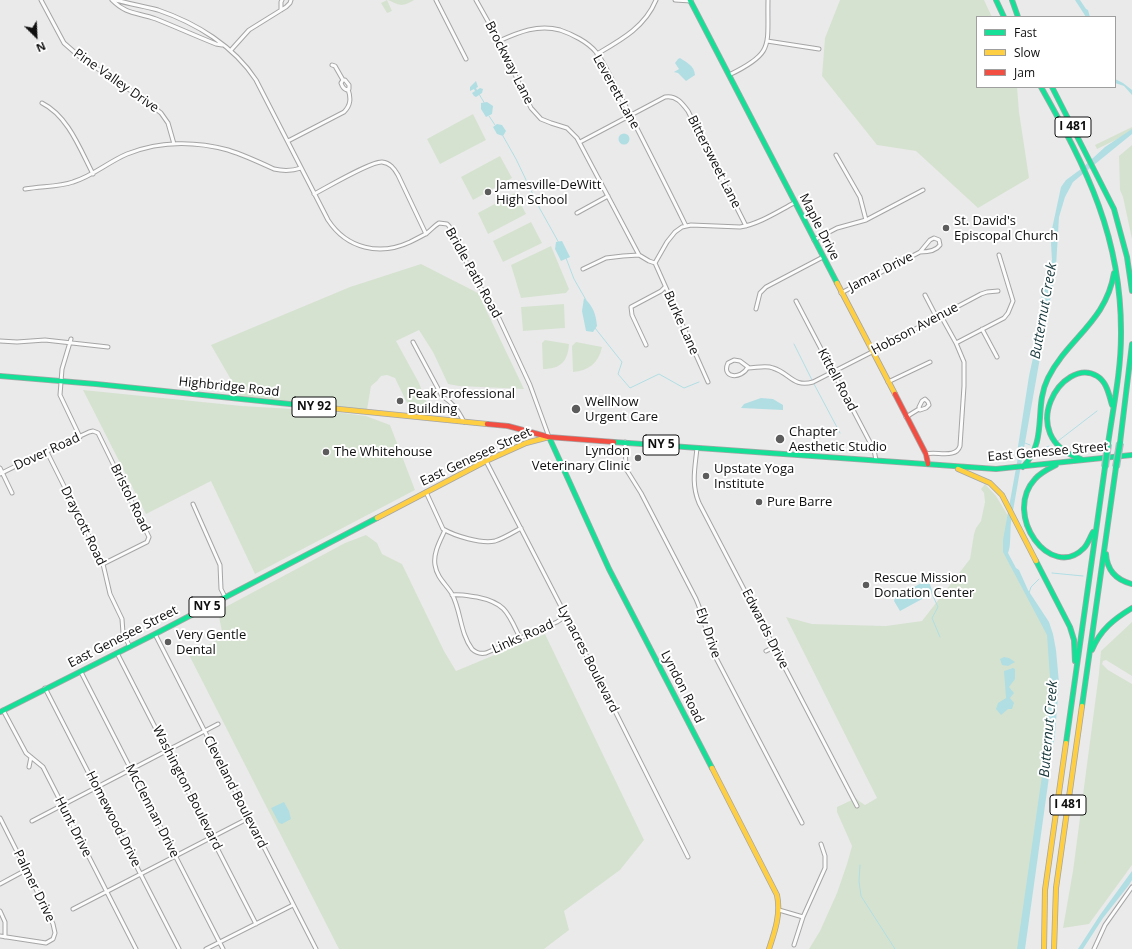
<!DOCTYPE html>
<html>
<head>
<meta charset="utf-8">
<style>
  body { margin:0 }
  #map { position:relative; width:1132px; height:949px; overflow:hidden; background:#eaeaeb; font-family:"Open Sans",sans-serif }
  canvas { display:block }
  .legend { position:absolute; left:976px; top:16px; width:140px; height:72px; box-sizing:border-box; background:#fff; border:1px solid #9f9f9f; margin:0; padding:5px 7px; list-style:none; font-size:12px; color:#0f0f10 }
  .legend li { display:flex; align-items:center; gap:8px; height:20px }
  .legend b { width:20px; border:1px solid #9f9f9f }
  .north { position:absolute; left:16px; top:16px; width:40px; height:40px; -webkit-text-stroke:3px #fff; paint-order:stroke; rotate:156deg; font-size:11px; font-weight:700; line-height:16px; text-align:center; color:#0f0f10 }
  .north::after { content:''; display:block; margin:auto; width:14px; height:18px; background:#0f0f10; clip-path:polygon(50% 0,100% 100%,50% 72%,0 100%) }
</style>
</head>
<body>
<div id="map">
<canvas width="1132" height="949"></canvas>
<ul class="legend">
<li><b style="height:5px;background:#16e098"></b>Fast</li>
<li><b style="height:5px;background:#ffcf43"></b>Slow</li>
<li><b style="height:5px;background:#f24e42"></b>Jam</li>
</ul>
<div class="north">N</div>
</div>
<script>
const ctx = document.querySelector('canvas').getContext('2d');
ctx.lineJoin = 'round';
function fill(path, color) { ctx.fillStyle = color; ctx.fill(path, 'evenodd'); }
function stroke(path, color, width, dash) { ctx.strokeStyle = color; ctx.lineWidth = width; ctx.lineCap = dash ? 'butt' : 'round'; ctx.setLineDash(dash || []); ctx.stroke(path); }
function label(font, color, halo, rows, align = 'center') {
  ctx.font = font + ' "Open Sans",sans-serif'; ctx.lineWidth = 4; ctx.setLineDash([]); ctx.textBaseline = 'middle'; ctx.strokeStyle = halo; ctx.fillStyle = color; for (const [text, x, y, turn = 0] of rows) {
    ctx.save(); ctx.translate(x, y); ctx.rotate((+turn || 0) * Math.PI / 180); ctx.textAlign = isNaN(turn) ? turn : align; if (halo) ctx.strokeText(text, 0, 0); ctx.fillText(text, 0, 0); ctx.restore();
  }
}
fill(new Path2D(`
  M387,0l5,11 -5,2 -6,-10z
  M388,0h26c-12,7 -13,6 -26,0z
  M840,0h144l8,17h-15v70h40l2,25 10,66 -51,30 -62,-57 -39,-6 -55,-69 3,-38z
  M473,114l13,26 -46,24 -13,-25z
  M1132,127v5l-35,17 -2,-4z
  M1132,145v94l-9,-42 -3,-7 -1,-34z
  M500,156l12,22 -39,22 -12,-23z
  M515,193l11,21 -38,20 -10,-21z
  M531,222l11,21 -39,19 -10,-21z
  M551,246l18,43 -3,4 -45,5 -10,-33z
  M421,264l57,29 46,96 -65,-3 -11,-2 -15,-32 -14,-22 -23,11 23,42 10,26 -3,3 -16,-3 -15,-31 -8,-3 -6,1 -4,5 -6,5 -4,24 -126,-13 -30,-52 139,-58z
  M564,304l1,24 -42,3 -2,-24z
  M545,340l24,4c-1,17 -8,25 -26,25l-1,-26z
  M576,342l26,5c-3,16 -14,24 -29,25l-1,-26z
  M83,390l159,16 85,5 39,5 24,9 25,65 -160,84 -44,-93 -65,33z
  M985,484l11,12 14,23 -3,37 42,77 6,50 -33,266h-213l11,-18 17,-38 10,-29 5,-18 -15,-34v-5l19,-9 3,3 6,4 12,-7 -91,-181 26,7 74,2 36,-5 48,-62 4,-25 2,-6 5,-7 4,-19 -1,-9 -3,-4z
  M366,535l11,8 5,11 20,10 42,87 12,20 89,-37 99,206 -24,30 -56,41 5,19 -25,19h-205l-150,-294 34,-18 -5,-26 127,-68z
  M1132,622v54l-26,-16 -3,1 -1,3 6,6 24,14v181l-43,59 -26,4 10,-57 26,-198 2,-22z`), '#d6e2d0');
fill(new Path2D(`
  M1075,0h5l6,9 2,1 2,7h-4z
  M680,58c7,5 14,7 15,17l-9,6 -8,-8 -4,-1 5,-3 -4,-6 3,-4z
  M1115,79l8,4 9,7v5l-8,-9 -9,-3z
  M476,81l2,6 -2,1 1,2 3,-2 3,1 -1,4 -6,4 -2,-1 -2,-3 3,-2 -1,-2 -4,2v-4z
  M487,102l6,4 -1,8 -6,3 -5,-8v-6z
  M497,124l5,1 4,6 -3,5 -6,-2 -4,-7z
  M1132,129v5l-59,48 -8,15 -6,20 -3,50 -45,255c-1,9 0,25 -3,31l8,15 3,2 9,20 21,32 4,12 3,16 3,33 -4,51 -30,215h-8l29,-201 1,-26 4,-30 -4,-57 -44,-83v-12l15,-83 -1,-4 12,-77 10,-46 3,-40 10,-30 -1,-16 1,-15 9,-42 5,-7 15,-11 24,-22z
  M618.5 139a5.5 5.5 0 1 1 11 0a5.5 5.5 0 1 1-11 0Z
  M562,241l8,16 -9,4 -6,-12 1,-7z
  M584,298c9,8 12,16 13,28l-4,6 -7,-1 -4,-20z
  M761,398l12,1 10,6v5l-42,-2 3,-4z
  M928,579l5,14 -33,18 -6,-10 1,-3z
  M1004,657l5,1 6,4 -7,4 -6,-1 -2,-6z
  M1013,668l2,1v10l-6,8 5,6 -4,5 4,5 -2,6h-4l-7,6 -5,-6 2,-6 8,-5 -2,-27z
  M284,802l5,9 2,8 -9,5 -3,-1 -8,-15z
  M1132,871v9l-3,5 -26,33 -20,31h-5l22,-34z`), '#b1dee3');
stroke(new Path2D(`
  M479,94l6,10
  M489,116l6,9
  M503,136l13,23 24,50 19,34
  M566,258l8,21 12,21
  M595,328l27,34 -4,12 12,14 29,-14 25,14 15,-6
  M794,344l18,36
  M814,384l26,49
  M1058,441l39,-30
  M1025,443l5,2
  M1042,449l7,-3
  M1052,573l31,3
  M1029,593l2,-6 8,-8
  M932,594l6,13 -6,11 8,19
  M860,865l-1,16 2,15 34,53`), '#b1dee3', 1);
const street = new Path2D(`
  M41,0l23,43 16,14 63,42 18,14 7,10 6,21
  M112,0c15,15 25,12 44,19 20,8 40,17 60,25l6,1
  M116,0c13,4 28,6 42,10 38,13 76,36 98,70l72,140c19,29 52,36 82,22 6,-3 12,-6 17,-9 4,-3 7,-7 12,-10l8,1 2,2 24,50 4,8 10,11 10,19 33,71 19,52
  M436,0l30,59
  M476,0l23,41 32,67 10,11 10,4 16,5 10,10 62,117
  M675,0l16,1
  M281,10v-8l1,-2
  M499,41c20,-9 39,-17 61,-11 12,4 28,12 36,22 10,12 20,37 28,51 21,41 42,82 62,123
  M767,41l52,8
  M231,50l18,-20 37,-23 4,-4 1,-3
  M597,54c24,-14 48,-27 59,-54
  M332,65l3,1 8,14 -2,3c1,3 2,6 6,7l2,-1v-4l-4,-5h-2
  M729,75c46,-22 38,-29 39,-75
  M42,103c26,13 38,46 51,71
  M288,141l56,-29c7,-7 7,-14 4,-23
  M580,142l85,-45c11,-2 17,6 23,14l58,115
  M836,155l24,42 6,23
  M25,189c16,-3 34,-2 48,-7 20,-6 35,-20 54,-28 32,-13 68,-13 101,-4 16,5 31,12 46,19 9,2 18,2 27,-1
  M314,194c12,-6 57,-33 68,-32 8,1 12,6 16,13l28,59
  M577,213l31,-17
  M934,238l5,2 1,5c-4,6 -13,7 -20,7l10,-12z
  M814,240l23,-12 29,-8 57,-30
  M655,263l12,-21 8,-10 7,-5 9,-2 49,2c19,-3 37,-15 54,-24
  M655,263l53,119
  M583,269l23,-11 17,-2 16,-1 10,6 6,2
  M841,293l79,-41
  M925,295l12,23
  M796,301l78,149 2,10
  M756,309l4,-16 6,-6 57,-30
  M982,329l15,28
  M71,339l-9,30 -2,26 20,42
  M0,341l17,1 28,-2 63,7
  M413,342l29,54c11,7 16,14 22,26
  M956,343l48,-25 4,-5 5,-12 -14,-46
  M646,345l-14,-30 -1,-8 30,-16 4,-4
  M734,360l6,1 8,6c-7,13 -27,11 -20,-4z
  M748,368c8,0 18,-3 25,0 17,5 20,20 40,14l59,-30 109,-58 6,-2 11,-1
  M888,382l42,-20
  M925,399l3,3 1,3 -3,3 -6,2 -1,-3 3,-6z
  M906,417l13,-8
  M625,442l1,27 15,24 55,106c8,18 11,37 18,55l88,169
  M697,448c-2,20 -6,36 2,55l158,303
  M47,452l56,112 7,30 12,25 1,14 7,14
  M926,454c10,-3 30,5 34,-8l4,-60v-24l-8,-19 -15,-27
  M486,461l130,252 72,144
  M0,468l12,25
  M0,474c29,-15 59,-28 89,-42l4,-1 5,2 51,104 -2,5 -44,22
  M426,492l17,37c12,7 38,15 52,12 9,-3 17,-8 26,-13
  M193,504l27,61 1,24 4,8
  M445,530c-5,11 -12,23 -10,35 2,13 11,19 17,29 9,17 8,39 20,55 4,4 9,5 14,4l71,-31 9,-6
  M452,595c8,-1 17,1 25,2 29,6 31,16 43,41
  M155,634l161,315
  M766,651l8,-4
  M117,653l139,271
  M81,672l142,277
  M45,688l134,261
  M3,710l23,43 17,14 93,182
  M29,767l2,-10
  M0,818l45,89 8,17 2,9 -2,6 -7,4 -46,-7
  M32,821l186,-97
  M0,884l26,-14
  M73,909l176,-91
  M779,910l24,7
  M0,911l5,11v15
  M794,945l9,-28 22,-49v-12l-4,-12
  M206,949l87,-44
  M1094,949l11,-24 27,-38`);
const fast = new Path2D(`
  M690,0l147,283
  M996,0l8,17
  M1012,0l6,17
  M1041,87c46,82 81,151 80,248 0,37 -8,73 -13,109
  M1052,87l62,122 13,48 5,34
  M0,376l96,8 223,23
  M549,437l60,132 103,199
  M614,442l382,27 136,-14
  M1120,443l12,-99
  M1081,459c-68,-23 -18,-104 16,-83 10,6 12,19 15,29
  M1056,465c-8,4 -15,7 -21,14 -33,36 16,103 49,69 4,-4 6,-11 9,-16
  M1023,467c26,-28 10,-59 25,-89 20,-40 58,-56 66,-105
  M1106,554c1,16 10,26 26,30
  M1036,561l34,66 4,13 1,21
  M1092,650c8,-20 22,-31 40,-42
  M1082,706l34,-239
  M0,712l155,-78 222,-116
  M1066,743l39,-276`);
const slow = new Path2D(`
  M837,283l58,111
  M319,407l168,17
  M958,469l32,14 12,12 34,66
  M377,518l109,-57 40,-18 23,-6
  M712,768l65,127c4,19 -2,36 -8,54
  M1044,949l1,-59 21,-147
  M1054,949l2,-61 26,-182`);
const jam = new Path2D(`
  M895,394l31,60 2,10
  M487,424l21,2 41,11 65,5`);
stroke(street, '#a5a5a6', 5);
stroke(fast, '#a5a5a6', 6);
stroke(slow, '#a5a5a6', 6);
stroke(jam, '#a5a5a6', 6);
stroke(street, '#fcfcfc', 3);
stroke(fast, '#16e098', 4.5);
stroke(slow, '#ffcf43', 4.5);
stroke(jam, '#f24e42', 4.5);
const fastBridge = new Path2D(`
  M1105,467l3,-23
  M1116,467l4,-24`);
stroke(fastBridge, '#bbb4bd', 8, []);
stroke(fastBridge, '#16e098', 5.5);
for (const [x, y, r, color] of [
  [488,192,4,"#5c5c5d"],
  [946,228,4,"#5c5c5d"],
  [400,401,4,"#5c5c5d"],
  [576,409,5,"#5c5c5d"],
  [780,439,5,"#5c5c5d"],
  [326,452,4,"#5c5c5d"],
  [638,458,4,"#5c5c5d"],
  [706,476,4,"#5c5c5d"],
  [759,502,4,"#5c5c5d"],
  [866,585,4,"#5c5c5d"],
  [168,642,4,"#5c5c5d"]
]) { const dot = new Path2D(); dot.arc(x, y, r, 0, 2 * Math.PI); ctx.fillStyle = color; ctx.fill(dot); stroke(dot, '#fff', 1.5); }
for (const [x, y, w] of [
  [1073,127,36],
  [314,407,44],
  [661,445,36],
  [207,607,36],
  [1068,805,36]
]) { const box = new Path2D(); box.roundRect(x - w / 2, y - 10, w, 20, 3); ctx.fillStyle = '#fff'; ctx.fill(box); stroke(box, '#0f0f10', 1); }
label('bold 12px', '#0f0f10', null, [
  ["I 481",1073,127],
  ["NY 92",314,407],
  ["NY 5",661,445],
  ["NY 5",207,607],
  ["I 481",1068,805]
]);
label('13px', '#0f0f10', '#fff', [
  ["Brockway Lane",509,63,63],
  ["Pine Valley Drive",116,81,35],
  ["Leverett Lane",616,92,61],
  ["Bittersweet Lane",714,162,63],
  ["Maple Drive",819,227,63],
  ["Jamar Drive",881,272,-27],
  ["Bridle Path Road",473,273,61],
  ["Burke Lane",681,323,66],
  ["Hobson Avenue",915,329,-28],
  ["Kittell Road",837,380,62],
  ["Highbridge Road",229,387,6],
  ["Dover Road",47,452,-25],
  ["East Genesee Street",1048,452,-5],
  ["East Genesee Street",476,457,-25],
  ["Bristol Road",130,498,64],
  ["Draycott Road",83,526,64],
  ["Edwards Drive",765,629,63],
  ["Ely Drive",708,633,71],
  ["East Genesee Street",123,637,-27],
  ["Links Road",523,637,-24],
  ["Lynacres Boulevard",588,659,63],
  ["Lyndon Road",682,687,63],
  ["Washington Boulevard",187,788,63],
  ["Cleveland Boulevard",235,792,63],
  ["McClennan Drive",152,811,63],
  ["Homewood Drive",113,819,63],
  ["Hunt Drive",73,827,63],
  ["Palmer Drive",34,886,64]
]);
label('13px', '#0f0f10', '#fff', [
  ["Jamesville-DeWitt",496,185],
  ["High School",496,200],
  ["St. David's",954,221],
  ["Episcopal Church",954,236],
  ["Peak Professional",408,394],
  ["Building",408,409],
  ["WellNow",585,402],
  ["Urgent Care",585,417],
  ["Chapter",789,432],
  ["Aesthetic Studio",789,447],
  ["Lyndon",630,451,"right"],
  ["Veterinary Clinic",630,466,"right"],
  ["The Whitehouse",334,452],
  ["Upstate Yoga",714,469],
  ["Institute",714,484],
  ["Pure Barre",767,502],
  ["Rescue Mission",874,578],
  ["Donation Center",874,593],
  ["Very Gentle",176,635],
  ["Dental",176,650]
], 'left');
label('italic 14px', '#18383b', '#fff', [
  ["Butternut Creek",1044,311,-80],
  ["Butternut Creek",1049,729,-85]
]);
</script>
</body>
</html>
